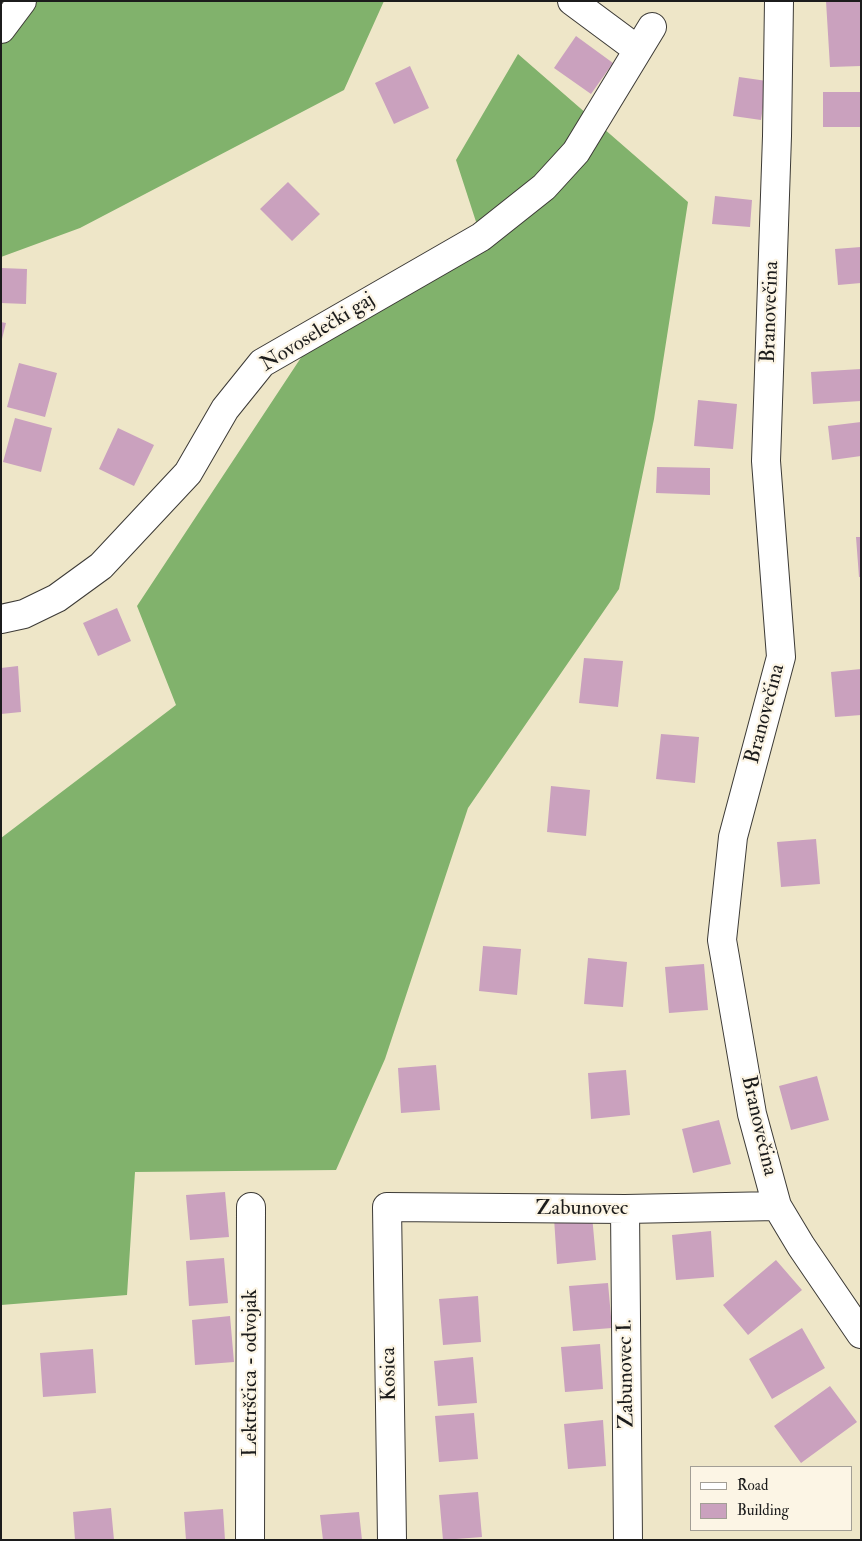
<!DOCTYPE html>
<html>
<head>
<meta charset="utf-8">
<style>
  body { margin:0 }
  #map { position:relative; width:862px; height:1541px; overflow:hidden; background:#eee6c8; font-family:"IM FELL Double Pica",serif }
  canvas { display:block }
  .frame { position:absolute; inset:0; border:2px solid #1c1c1c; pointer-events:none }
  .legend { position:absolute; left:690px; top:1466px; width:162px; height:65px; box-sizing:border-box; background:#fcf5e5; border:1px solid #a29e95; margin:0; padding:6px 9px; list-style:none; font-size:15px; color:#1c1c1c }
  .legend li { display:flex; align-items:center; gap:10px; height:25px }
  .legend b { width:25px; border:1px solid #a29e95 }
</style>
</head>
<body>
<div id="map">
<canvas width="862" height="1541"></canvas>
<div class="frame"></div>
<ul class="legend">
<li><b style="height:6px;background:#fff"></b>Road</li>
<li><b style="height:14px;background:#caa1be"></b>Building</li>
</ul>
</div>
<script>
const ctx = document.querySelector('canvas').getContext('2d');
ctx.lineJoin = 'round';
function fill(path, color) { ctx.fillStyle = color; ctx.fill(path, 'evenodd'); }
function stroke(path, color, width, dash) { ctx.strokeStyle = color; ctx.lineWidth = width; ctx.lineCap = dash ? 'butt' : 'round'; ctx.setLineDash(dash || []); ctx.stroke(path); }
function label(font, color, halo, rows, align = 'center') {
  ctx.font = font + ' "IM FELL Double Pica",serif'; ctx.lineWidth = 4.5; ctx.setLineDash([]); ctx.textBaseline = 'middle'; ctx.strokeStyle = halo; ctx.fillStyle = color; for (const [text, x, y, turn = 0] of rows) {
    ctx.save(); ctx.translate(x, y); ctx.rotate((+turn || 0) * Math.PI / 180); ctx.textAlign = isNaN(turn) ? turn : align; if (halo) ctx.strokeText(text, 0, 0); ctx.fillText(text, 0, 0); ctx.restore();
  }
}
fill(new Path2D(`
  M1,1h383l-40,89 -264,138 -79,29z
  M518,54l170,148 -34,217 -35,170 -151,219 -83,251 -49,111 -201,2 -8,123 -126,10v-467l175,-133 -39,-99 171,-259 171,-116 -23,-71z`), '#81b26c');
fill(new Path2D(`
  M826,1h35v65l-31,1z
  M576,36l37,27 -22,31 -37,-26z
  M410,66l19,42 -35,16 -19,-41z
  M739,77l28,4 -6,39 -28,-4z
  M823,92h37v35h-37z
  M288,182l32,32 -28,27 -32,-32z
  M715,196l37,4 -2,27 -38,-3z
  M861,247v36l-23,2 -3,-36z
  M1,268l26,1 -1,35 -25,-1z
  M1,322l5,1 -4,16h-1z
  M19,363l38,10 -12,44 -38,-10z
  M861,369v32l-48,3 -2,-32z
  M698,400l39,4 -4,45 -39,-3z
  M15,418l37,10 -11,44 -38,-10z
  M861,422v34l-29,4 -4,-34z
  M118,428l36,17 -20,41 -35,-17z
  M657,467l53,1v27l-54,-2z
  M856,537h5v40h-2z
  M117,608l14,33 -33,15 -15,-33z
  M584,658l39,3 -5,46 -39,-4z
  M18,666l3,46 -20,2v-46z
  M861,669v46l-26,2 -4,-45z
  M661,734l38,3 -4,46 -39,-4z
  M551,786l39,4 -4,46 -39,-4z
  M816,839l4,45 -39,3 -4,-45z
  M483,946l38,3 -4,46 -38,-4z
  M588,958l39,4 -4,45 -39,-3z
  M704,964l4,46 -39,3 -4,-46z
  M436,1065l4,45 -39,3 -3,-45z
  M626,1070l4,45 -39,4 -3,-46z
  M817,1076l12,44 -38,10 -12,-44z
  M719,1120l12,44 -38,9 -11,-44z
  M225,1192l4,45 -39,3 -4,-45z
  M592,1215l4,45 -39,4 -3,-46z
  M711,1231l3,46 -38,3 -4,-45z
  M224,1258l4,45 -39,3 -3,-45z
  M776,1260l26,30 -54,45 -25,-30z
  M608,1283l4,45 -39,3 -4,-45z
  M478,1296l3,46 -38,3 -4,-46z
  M230,1316l4,46 -39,3 -3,-45z
  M802,1328l23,40 -53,31 -23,-40z
  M600,1344l3,45 -38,3 -4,-45z
  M93,1349l3,44 -53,4 -3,-44z
  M473,1357l4,46 -39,3 -4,-45z
  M830,1386l27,36 -56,41 -27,-37z
  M474,1413l4,46 -39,3 -4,-46z
  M603,1420l3,46 -38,3 -4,-45z
  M478,1492l4,45 -39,3 -4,-45z
  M111,1508l3,32h-39l-2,-28z
  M223,1509l2,31h-39l-2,-28z
  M359,1512l3,28h-39l-3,-25z`), '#caa1be');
const street = new Path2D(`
  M572,1l66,49
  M779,1l-2,135 -11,325 15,196 -48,180 -11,103 30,174 25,92 24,40 60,88
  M1,619l23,-5 33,-16 44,-32 87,-93 37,-64 37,-46 219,-126 63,-50 32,-35 76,-125
  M625,1209l3,331
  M250,1540l1,-333
  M392,1540l-5,-333 238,2 152,-3`);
const secondary = new Path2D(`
  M1,29l21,-28`);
stroke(street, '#3c3a36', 30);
stroke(secondary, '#3c3a36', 30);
stroke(street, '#fff', 28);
stroke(secondary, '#fff', 28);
label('21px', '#1c1c1c', '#fcf5e5', [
  ["Branovečina",771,312,-88],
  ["Novoselečki gaj",318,333,-32],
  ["Branovečina",766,714,-75],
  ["Branovečina",758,1126,77],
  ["Zabunovec",582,1209],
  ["Lektrščica - odvojak",251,1373,-90],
  ["Kosica",390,1374,-91],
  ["Zabunovec I.",627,1374,-91]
]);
</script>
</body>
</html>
